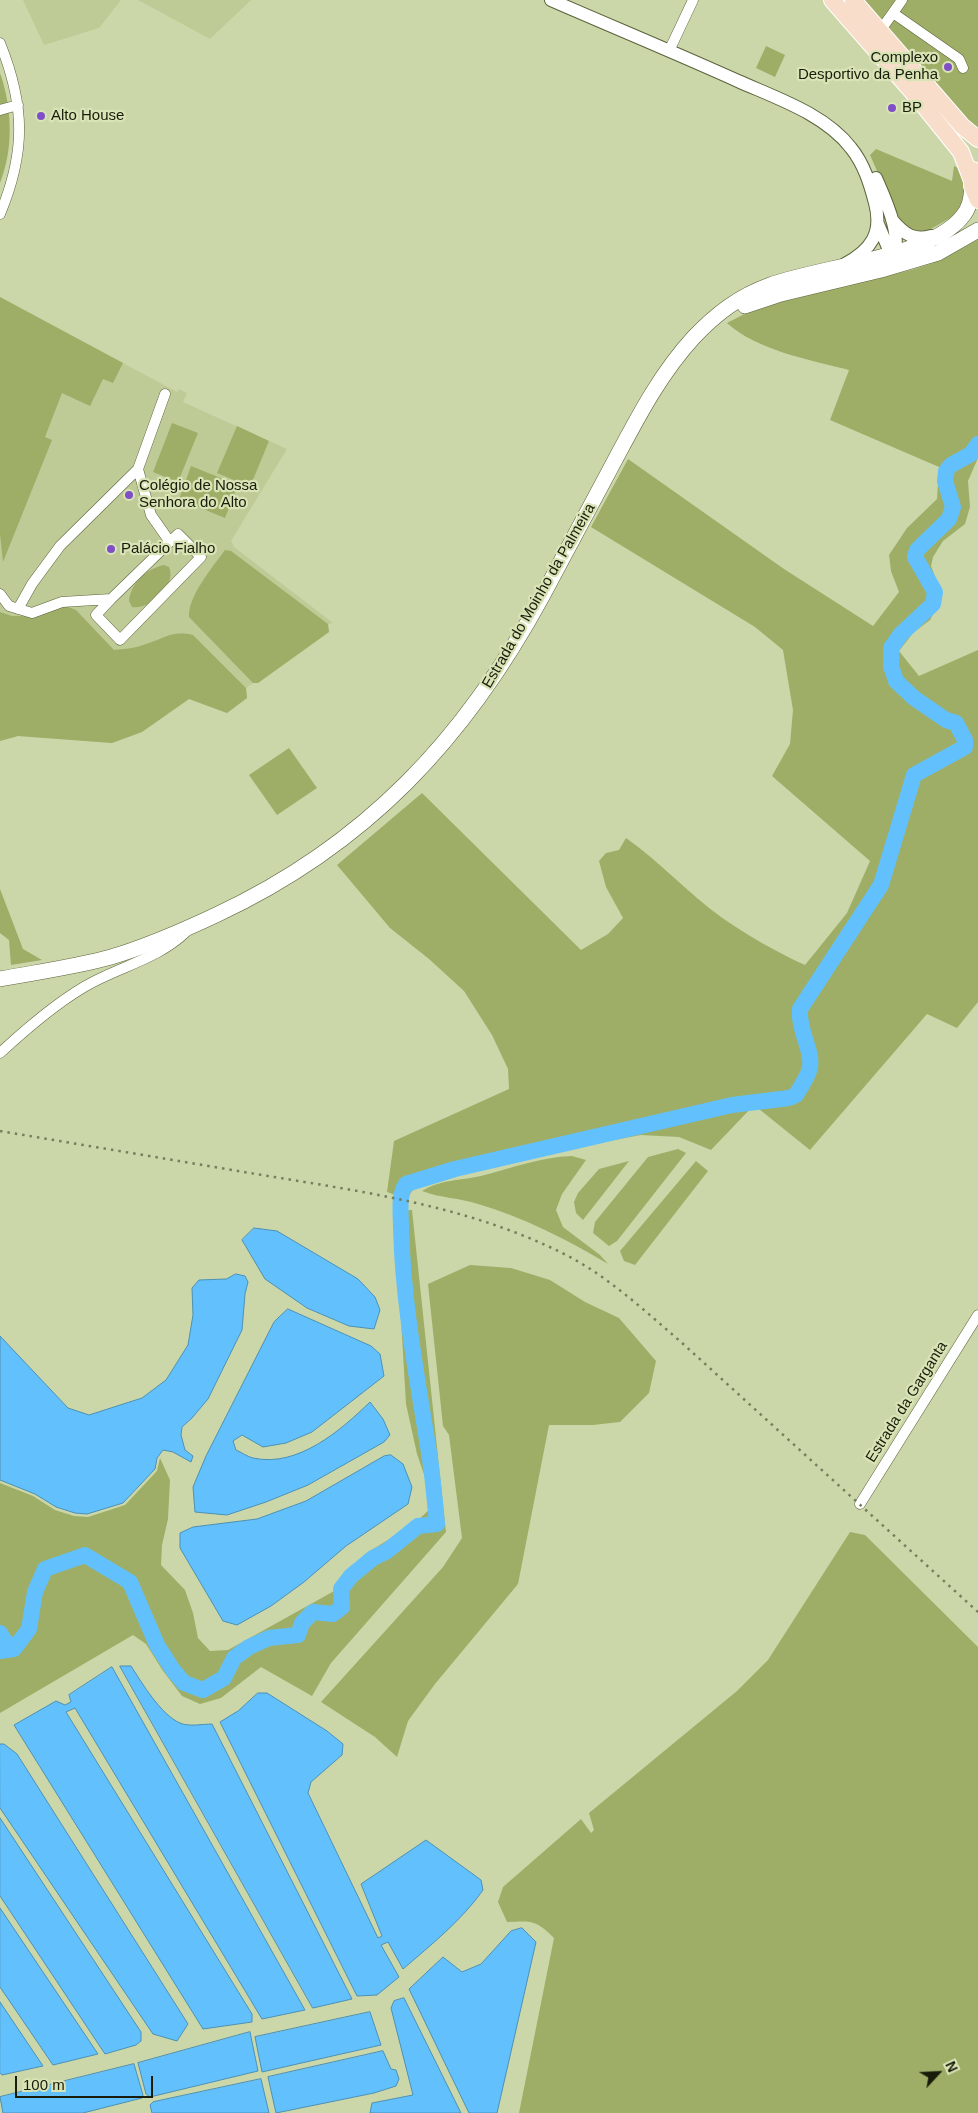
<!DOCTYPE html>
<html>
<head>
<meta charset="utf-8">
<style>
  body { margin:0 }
  #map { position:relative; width:978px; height:2113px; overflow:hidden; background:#cbd7a9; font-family:Arial,sans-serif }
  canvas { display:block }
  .north { position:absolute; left:913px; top:2048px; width:50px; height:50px; -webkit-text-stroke:4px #d8e4b6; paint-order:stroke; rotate:65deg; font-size:14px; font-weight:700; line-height:20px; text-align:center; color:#191c0b }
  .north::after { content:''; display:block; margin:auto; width:18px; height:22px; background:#191c0b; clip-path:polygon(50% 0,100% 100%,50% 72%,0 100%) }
  .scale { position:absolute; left:15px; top:2076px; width:138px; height:22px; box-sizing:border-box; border:2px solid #191c0b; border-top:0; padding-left:6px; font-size:15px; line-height:18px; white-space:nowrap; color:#191c0b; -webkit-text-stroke:4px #d8e4b6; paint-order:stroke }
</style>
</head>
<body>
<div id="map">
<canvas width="978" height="2113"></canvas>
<div class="north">N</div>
<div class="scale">100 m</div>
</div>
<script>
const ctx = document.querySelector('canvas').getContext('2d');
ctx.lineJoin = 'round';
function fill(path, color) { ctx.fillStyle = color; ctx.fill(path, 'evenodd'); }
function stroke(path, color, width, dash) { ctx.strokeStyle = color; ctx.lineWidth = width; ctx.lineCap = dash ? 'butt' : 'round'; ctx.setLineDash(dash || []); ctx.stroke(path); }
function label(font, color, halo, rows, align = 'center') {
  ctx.font = font + ' Arial,sans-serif'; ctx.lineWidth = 4.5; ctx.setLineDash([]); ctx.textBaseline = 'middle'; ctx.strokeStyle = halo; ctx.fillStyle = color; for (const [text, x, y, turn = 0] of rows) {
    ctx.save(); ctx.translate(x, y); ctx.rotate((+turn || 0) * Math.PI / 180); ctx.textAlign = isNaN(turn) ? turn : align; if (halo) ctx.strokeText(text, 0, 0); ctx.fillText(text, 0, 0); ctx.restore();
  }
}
fill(new Path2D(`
  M23,0h98l-22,28 -55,17z
  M138,0h113l-41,39z
  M0,297l177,95 2,-3 8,4 -4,9 104,47 -56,92 3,6 99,76 -5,1 1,8 -71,51h-5l-7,5 1,10 -20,15 -38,-14 -47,33 -30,11 -94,-7 -18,5z`), '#becb96');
fill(new Path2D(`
  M858,0h120v131l-6,-3z
  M766,46l19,9 -10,22 -19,-9z
  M0,73c12,34 14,75 0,110z
  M876,149l76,32 2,-15 11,5v30l-13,16 -23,13 -16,1 -14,-10 -29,-66z
  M978,237v221l-10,23 2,26 -5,17 -22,17 -10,16 -2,9 9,23 -2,16 -8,15 -17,13 -14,18 20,25 59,-26v352l-21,26 -30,-14 -117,136 -56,-45 -43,45 -32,-13 -38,-2 -217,41 -18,23 -19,-7 7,-51 115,-52 -1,-20 -16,-34 -28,-44 -35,-32 -39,-31 -53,-63 85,-72 159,157 27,-16 15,-16 -17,-31 -7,-26 7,-8 13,-3 7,-12c34,24 62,55 95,79 26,18 55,35 84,48l42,-52 23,-52 -98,-85 18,-32 3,-34 -10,-60 -28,-23 -164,-100 37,-68 156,110 89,57 26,-34 -8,-21 -2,-16 18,-27 30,-29 2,-32 -109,-47 19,-50c-39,-10 -93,-20 -122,-47l29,-15 155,-38 22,-7z
  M0,297l123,66 -10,20 -10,-4 -13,27 -28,-13 -17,44 7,3 -49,122 -3,-28z
  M172,423l26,10 -20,49 -25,-10z
  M237,426l32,15 -19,46 -33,-14z
  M191,466l47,19 -13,33 -46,-19z
  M225,550l6,1 97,73 1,8 -71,51h-5l-64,-66c-1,-21 23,-49 36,-67z
  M164,565l5,2c8,18 -18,43 -37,40l-3,-6c2,-18 17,-32 35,-36z
  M66,606l10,4 38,40c11,-1 22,-2 32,-6 19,-6 26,-14 47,-9l53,53 1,10 -20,15 -38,-14 -47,33 -30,11 -94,-7 -18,5v-129l12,4h21z
  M289,748l28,40 -40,27 -28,-40z
  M0,889l23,60 19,11 -31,5 -2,-25 -9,-7z
  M678,1149l8,4 -69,88 -8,5 -16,-13 2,-11 53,-65z
  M572,1156l14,4 -24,34 -6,16 7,17 37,28 8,9c-42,-25 -83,-46 -130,-60 -18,-6 -38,-6 -56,-13 20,-12 37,-10 59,-15 30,-8 60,-19 91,-20z
  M629,1161l-46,59 -7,-7 -2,-11 4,-9 21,-24z
  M696,1161l12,10 -73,94 -11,-4 -4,-10z
  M412,1210l34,322 -115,131 -19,33 -51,-29 -40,31 -21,6 -18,-8 -19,-25 -17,-27 -13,-9 -133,78v-230l33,13 22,14 19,6 14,1 37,-12 32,-34 3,-13 10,22 -2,39 -6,26 -1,20 24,25 8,23 5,25 12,13 18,-1 108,-60 29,-36 49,-30 18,-17 -4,-21 -11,-32 -11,-50 -6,-101 -2,-92z
  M470,1265l41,3 39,12 35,22 34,16 37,43 -7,32 -29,29 -27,3h-44l-31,159 -83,100 -27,37 -11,36 -22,-20 -54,-35 122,-135 19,-29 -13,-103 -6,-9 -15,-142z
  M850,1532l15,3 113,112v466h-459l35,-175c-18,-18 -22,-17 -47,-16l-9,-20 5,-15 78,-68 10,14 3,-3 -5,-17 148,-122 31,-31z`), '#9eae67');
const water = new Path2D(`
  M254,1228l23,3 81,48 17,18 5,13 -6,19 -25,-3 -42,-18 -42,-29 -23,-39z
  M236,1274l9,2 3,6 -3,12 -3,36 -34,69 -16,19 -10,9 -1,8 4,15 8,6 -2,6 -18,-10 -10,-2 -6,8 -2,11 -32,34 -36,11 -12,-1 -19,-6 -21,-13 -35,-14v-144l68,72 21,7 53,-17 24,-18 22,-35 5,-30 -1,-27 7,-8 27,-1z
  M288,1309l83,37 9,8 4,22 -72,56 -26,11 -23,4 -21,-12 -9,6 3,9c5,2 12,7 17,8 45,10 88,-28 117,-56l13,17 7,16 -6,7 -76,43 -42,17 -39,13 -32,-3 -2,-25 13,-31 68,-134z
  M391,1455l12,9 9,23 -4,17 -62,42 -42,36 -33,24 -34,19 -14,-4 -43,-73v-15l13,-6 64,-8 49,-18 78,-45z
  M120,1666h11c11,17 30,49 49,57 8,4 23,1 32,1l140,275 -39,9z
  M112,1667l193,343 -43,9 -187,-311 -9,4 186,302v8l-49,7 -189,-304 42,-24 9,4 6,-3 -2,-7z
  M258,1693h9l60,38 16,13 -1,11 -31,27 -3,11 70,145 4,-2 -21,-52 65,-44 55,40 2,10c-21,30 -52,55 -80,79l-15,-27 -7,3 18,32 -22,18 -20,1 -137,-274 18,-11z
  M0,1744h4l13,10 171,270 -11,17 -24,-7 -153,-226z
  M0,1818l141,214v9l-5,4 -31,9 -105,-158z
  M0,1908l98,146 -45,11 -53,-78z
  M522,1928l14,14 -39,171h-28l-60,-124 34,-32 19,15 19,-8 30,-33z
  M404,1998l57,115h-91l2,-10 41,-8 -22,-87 3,-7z
  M0,2002l43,64 -41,9 -2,-2z
  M370,2012l11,33 -119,27 -7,-35z
  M250,2032l8,39 -108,26 -4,-3 -8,-31z
  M383,2051l8,18 5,1 3,9 -3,7 -22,7 -98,20 -8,-36z
  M134,2064l9,31 -1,3 -59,15h-80l-3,-16z
  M261,2079l8,34h-117l-2,-8 3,-3z`);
fill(water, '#62c1fd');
stroke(water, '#4c90b4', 1);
stroke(new Path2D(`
  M0,1633l4,7 10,9
  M0,1651l14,-2 15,-20 6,-37 10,-23 40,-14 45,27 27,63 16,25 11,13 19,7 21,-12 10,-20 15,-11 20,-9 29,-3 4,-12 11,-11 20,2 9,-7 -1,-18 10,-13 22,-18 14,-7 31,-25 19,-2c-2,-22 -4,-44 -7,-65 -12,-77 -27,-153 -29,-231 0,-15 -3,-32 5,-44l49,-15 277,-64 57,-7 7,-3c4,-8 13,-19 14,-28 3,-16 -12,-37 -10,-58l81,-124 33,-110 51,-28v-7l-9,-17 -10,-3 -32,-22 -18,-17 -5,-15v-18l10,-14 32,-30 2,-12 -20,-35 2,-7 32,-31 4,-12 -8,-26 1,-10 5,-6 20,-11 7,-10`), '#62c1fd', 16);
const minor = new Path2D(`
  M893,13l66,46 4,9
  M880,31l22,-31
  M0,43c25,62 26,109 0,171
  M669,51l24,-51
  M0,110l18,-5
  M138,469l13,46 19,27
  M0,594l9,12 23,7 30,-11 49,-3 67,-65 23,23 -81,83 -24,-25 15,-16
  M18,609l14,-25 28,-38 78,-77 27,-75
  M0,1053c26,-24 63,-56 95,-72 31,-16 65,-24 91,-49
  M860,1504l118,-189`);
const tertiary = new Path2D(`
  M551,0c62,27 125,53 187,81 38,17 87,33 113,67 13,16 19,36 24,55 8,30 -4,47 -30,61
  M876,178c9,21 29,62 15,82
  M893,221c11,13 21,20 38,15
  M878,224l11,26 12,8`);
const secondary = new Path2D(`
  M745,306l36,-12 100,-24 57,-17 40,-23
  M0,979c37,-7 75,-12 111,-22 37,-11 71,-26 105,-42 150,-70 249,-176 327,-320 24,-45 48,-90 72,-135 23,-43 45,-86 79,-123 22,-23 45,-41 76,-52 49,-18 160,-28 192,-68 8,-9 9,-19 10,-31`);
const primary = new Path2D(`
  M832,0l84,96 45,56 11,29
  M853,0l109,126 16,13
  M973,170l-1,16 6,14`);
stroke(minor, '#5a633a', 11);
stroke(tertiary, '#5a633a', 14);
stroke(secondary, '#5a633a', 16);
stroke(primary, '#fff', 18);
stroke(minor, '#fff', 10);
stroke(tertiary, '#fff', 12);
stroke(secondary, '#fff', 15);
stroke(primary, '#f8deca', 16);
stroke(new Path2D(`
  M0,1131c89,15 179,30 268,45 104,17 208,32 302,81 41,22 76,55 111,85l297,270`), '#767e5e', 2.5, [2.5, 5]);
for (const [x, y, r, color] of [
  [948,67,5,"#804fc7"],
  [892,108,5,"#804fc7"],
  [41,116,5,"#804fc7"],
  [129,495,5,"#804fc7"],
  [111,549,5,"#804fc7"]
]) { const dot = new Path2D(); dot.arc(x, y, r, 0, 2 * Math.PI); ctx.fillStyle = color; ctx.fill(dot); stroke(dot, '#d8e4b6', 2); }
label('15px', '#191c0b', '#d8e4b6', [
  ["Complexo",938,58,"right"],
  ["Desportivo da Penha",938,75,"right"],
  ["BP",902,108],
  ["Alto House",51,116],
  ["Colégio de Nossa",139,486],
  ["Senhora do Alto",139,503],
  ["Palácio Fialho",121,549]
], 'left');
label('15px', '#191c0b', '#d8e4b6', [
  ["Estrada do Moinho da Palmeira",539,596,-60],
  ["Estrada da Garganta",907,1402,-58]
]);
</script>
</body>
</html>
